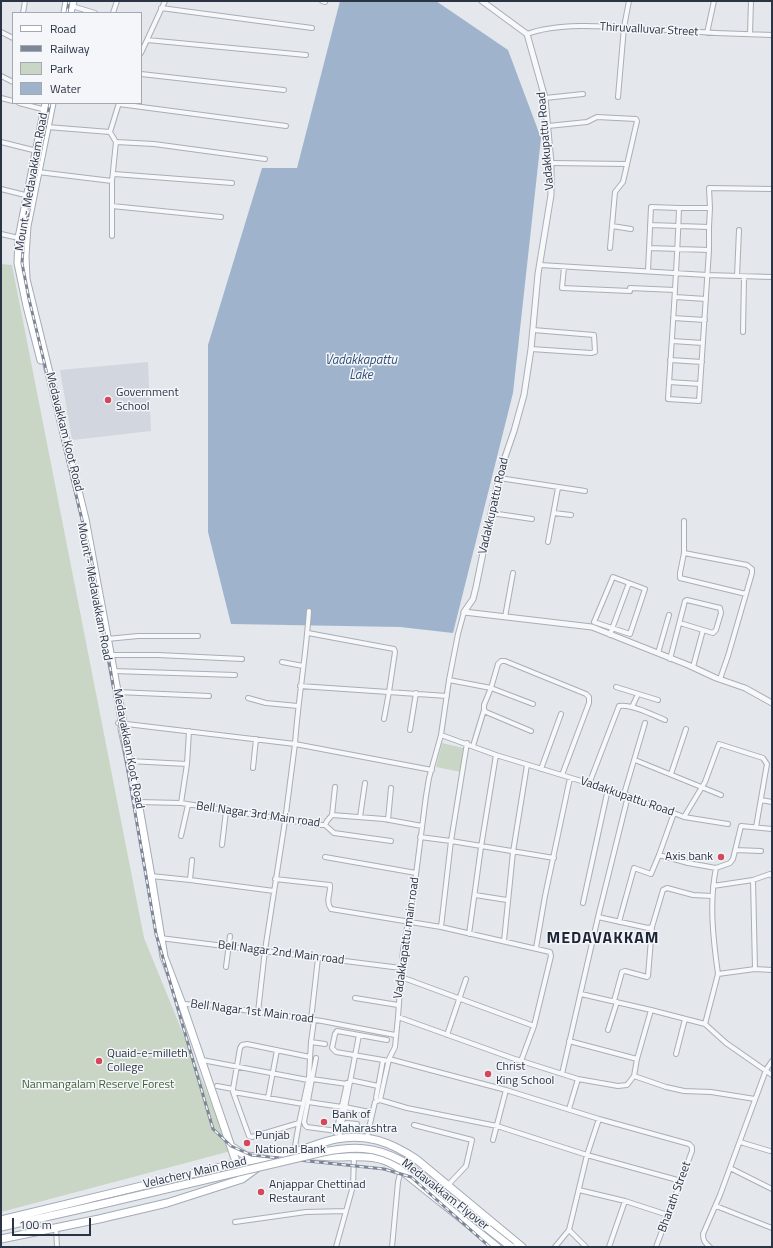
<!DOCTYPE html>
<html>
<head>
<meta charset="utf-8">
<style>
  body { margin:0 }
  #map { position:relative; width:773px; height:1248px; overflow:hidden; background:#e4e7ec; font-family:"Titillium Web",sans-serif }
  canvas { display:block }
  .frame { position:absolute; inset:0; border:2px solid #2b3445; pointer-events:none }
  .legend { position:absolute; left:12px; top:12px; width:130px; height:92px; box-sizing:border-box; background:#f4f6f9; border:1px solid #a4a8b1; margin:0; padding:5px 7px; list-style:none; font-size:12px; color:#2b3445 }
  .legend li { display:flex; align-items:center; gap:8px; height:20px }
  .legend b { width:20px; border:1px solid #a4a8b1 }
  .scale { position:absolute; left:12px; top:1218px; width:79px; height:18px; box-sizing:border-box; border:2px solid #2b3445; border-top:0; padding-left:5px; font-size:12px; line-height:14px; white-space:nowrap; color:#2b3445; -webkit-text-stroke:3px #f4f6f9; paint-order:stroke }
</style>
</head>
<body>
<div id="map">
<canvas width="773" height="1248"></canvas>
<div class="frame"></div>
<ul class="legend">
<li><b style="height:5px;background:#fff"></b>Road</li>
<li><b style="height:5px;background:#7d8696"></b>Railway</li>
<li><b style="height:11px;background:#c9d6c5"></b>Park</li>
<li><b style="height:11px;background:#9fb4cc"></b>Water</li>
</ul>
<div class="scale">100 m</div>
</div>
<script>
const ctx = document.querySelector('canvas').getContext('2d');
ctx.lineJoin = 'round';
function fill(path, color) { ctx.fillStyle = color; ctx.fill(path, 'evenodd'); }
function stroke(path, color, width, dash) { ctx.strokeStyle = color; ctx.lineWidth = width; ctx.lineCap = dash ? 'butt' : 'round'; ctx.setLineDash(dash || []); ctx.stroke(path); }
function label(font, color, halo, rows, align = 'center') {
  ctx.font = font + ' "Titillium Web",sans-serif'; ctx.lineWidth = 3; ctx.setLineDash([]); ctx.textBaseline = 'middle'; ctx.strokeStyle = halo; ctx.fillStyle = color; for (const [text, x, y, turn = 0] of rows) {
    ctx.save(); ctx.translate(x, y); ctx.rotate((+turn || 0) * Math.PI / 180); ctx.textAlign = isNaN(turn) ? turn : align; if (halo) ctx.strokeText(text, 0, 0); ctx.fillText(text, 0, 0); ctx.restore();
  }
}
fill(new Path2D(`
  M148,362l3,69 -79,9 -12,-70z`), '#d2d6de');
fill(new Path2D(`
  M1,264l11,1 132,673 87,213 -230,61z
  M442,743l21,5 -2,24 -25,-5z`), '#c9d6c5');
fill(new Path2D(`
  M340,1h96l72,49 33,88 -28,255 -60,240 -53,-6 -169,-3 -23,-92v-187l54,-177h35z`), '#9fb4cc');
const minor = new Path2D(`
  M322,1l3,1
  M72,6l23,7
  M161,8l151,20
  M23,13l2,-12
  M113,13l4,-12
  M1,32l12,6
  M707,33l7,-32
  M527,34c34,-13 89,-7 125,-5 40,3 80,5 120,6
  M750,34l1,-33
  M147,40l159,15
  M141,53l24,-52
  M141,74l143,16
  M1,76l12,6
  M618,97l6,-70 5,-26
  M1,98l12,3
  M545,98l38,-4
  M19,103l27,7
  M119,104l167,22
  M548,126l39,-4 10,-5 39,2 1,2 -14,61 -8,10 -5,56
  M47,127l63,5
  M1,142l36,9
  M116,142l38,2 111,15
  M551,163l76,1
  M38,172l74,9
  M114,174l118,9
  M1,189l28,7
  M112,206l109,11
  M710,208l-1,-20 63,1
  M650,225l59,2v23l-10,151 -31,-2c4,-64 9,-128 11,-191h31l-1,19
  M612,226l19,3
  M1,234l18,4
  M112,236v-55l4,-39 -6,-10 9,-29
  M649,248l60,2
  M540,265l167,10 65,2
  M564,267l-2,21 68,3v-3l45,2
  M648,271l3,-64 28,1
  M737,276l2,-46
  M675,297l31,2
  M673,318l32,2
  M743,332l1,-55
  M672,341l31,2
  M531,349l60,4 4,-1 -1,-17 -61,-5
  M670,360l32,2
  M669,382l31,2
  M499,478l86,13
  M491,513l41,6
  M554,513l17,2
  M684,521v32l-4,20v5l66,16 -18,62 -8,23
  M548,542l10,-54
  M684,553l63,12 5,4v4l-6,21
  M505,617l8,-44
  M680,623l23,7
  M308,633l86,16 1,3 -6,40 -5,27
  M610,635l2,-6 17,-46 -16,-6 -19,45 36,12 15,-45 -16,-6
  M107,639l31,-3h60
  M658,653l11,-38
  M111,655h47l84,4
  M670,659l15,-58 2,-1 33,8 1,5 -5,17 -3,3 -10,-3 -10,37
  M282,662l21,4
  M113,671l122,4
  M449,680l42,8 42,16
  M300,686l147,10
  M616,687l42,13
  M117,692l92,4
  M248,698l18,5 32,3
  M632,707l6,-13
  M118,723l177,21c3,-44 11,-88 14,-133
  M410,730l6,-37
  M531,731l-45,-19 -2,-2v-5l7,-17 7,-24 3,-3h4l81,33 3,3v6l-27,72
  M441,735l55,20 128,39 60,23 44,7
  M467,743l-16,98 103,17
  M473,746l11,-36
  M635,760l86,35
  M129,761l58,3 -6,39
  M187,764l2,-33
  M253,768l3,-29
  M541,769l20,-55
  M671,774l15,-45
  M589,784l30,-78c13,-2 34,9 46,14
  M624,794l21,-71
  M761,800l11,2
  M138,802l43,1 137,22h7l2,-4 5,-6 52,4 38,7
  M332,815l3,-28
  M360,817l5,-34
  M684,817l21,-35 14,-38 44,14 4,6 -11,63
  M388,820l3,-32
  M325,825l9,8 57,8
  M181,836l7,-31
  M420,837l31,4 -10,86
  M222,845l4,-34
  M735,850l26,1
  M659,855l29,8 28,5 14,-5 3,-4 8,-33 31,3
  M325,857l91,16
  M192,860l-2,20 84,11
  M716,868c-7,35 -3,70 2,106
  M151,876l39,4
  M275,879l55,6c1,8 -5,16 1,24l110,18 109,25 1,4 -17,70 -13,35
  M753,880l2,89
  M713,886l40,-6 17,-6 2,2
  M475,895l32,5
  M583,903l25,-114
  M598,917l50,11 4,-1 11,-37 4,-2 26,7 19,1
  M619,922l15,-54 17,6 8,-19 15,-42
  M469,934l12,-87 15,-92
  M160,938l241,30
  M504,941l9,-89 14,-87
  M536,948l9,-52 25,-118
  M226,967l4,-31
  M401,977l133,49
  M581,994l70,16 54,14 21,19 46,32
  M355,998l43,7
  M614,1001l8,-29 3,-1 22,6 1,-1 4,-49
  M182,1004l26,1 114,16 73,14
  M258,1012l7,-62 20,-129 10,-77 137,26
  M398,1017l114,41 66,21 40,7 9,-1 7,-9 3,-17 14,-49
  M311,1020l7,-62
  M705,1024l13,-50 37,-5 17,1
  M608,1030l9,-28
  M447,1035l19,-56
  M387,1040l-50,-9 -2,3 -3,14 4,4 53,9
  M569,1041l68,18
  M311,1042l14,2
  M676,1054l9,-35
  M316,1058l-12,64 1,3 2,2 30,4
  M389,1059l117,31 -13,50
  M202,1060l106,20
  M562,1074l36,-157 30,-121
  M634,1076l32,11 18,4 27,1 44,7
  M312,1079l35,5
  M350,1080l28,6
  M217,1086l16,3
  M506,1090l93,29 90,25 3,3v4l-36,96
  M233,1092l70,12
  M268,1098l9,-48
  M376,1098l7,-38
  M380,1100l27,8 90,18 90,29 94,26
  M308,1102l34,5
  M345,1107l24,5
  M569,1109l9,-30
  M299,1123l-47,14 -3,-1 -16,-44v-3l7,-41 2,-3 5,-1 63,13
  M342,1125l5,-2 10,1
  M414,1125l58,15 -6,26 -18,19
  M336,1133l11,-50
  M367,1137l8,-35 5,-2 9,-41 6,-12 3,-30 5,-67 11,-60 12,-94 3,-18 12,-43 8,-55 9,-46 6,-22
  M339,1139l20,-104
  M740,1142l30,9
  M294,1152l5,-29 10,-46 2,-35 3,-22
  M730,1168l42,21
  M579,1190l46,11 43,14
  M716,1206l56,22
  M235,1222l71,-10 40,-1
  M56,1228l1,19
  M569,1230l17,17
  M336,1247l17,-61 1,-30
  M392,1247l6,-65 3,-12
  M555,1247l14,-17 18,-75 12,-36
  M609,1247l16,-46
  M710,1247c-5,-4 -7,-6 -7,-13l17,-39 46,-125 6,-9`);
const tertiary = new Path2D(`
  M482,1l45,33 18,64 6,65v32l-13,79 -7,75 -7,46 -10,36 -10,29 -10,39 -18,88 -3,12 -9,13 128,15 96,38 28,13 29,10 27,15`);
const primary = new Path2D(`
  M65,13l2,-12
  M70,13l3,-12
  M52,103l-25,123 -2,30 1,23 59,240 38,204 -1,6 16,73 13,74 13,81 18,47 60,175
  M41,360l-14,-54 -9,-43 1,-25 27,-135
  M232,1147l14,9 11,1
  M312,1156c8,0 17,1 25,1 23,0 39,-3 59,9l101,81
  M1,1220l236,-57c19,-3 38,-6 57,-11 14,-4 28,-10 42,-13 31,-6 54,3 80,20l106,88
  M1,1227l93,-21
  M1,1239l98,-20 68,-16 75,-24 15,-11`);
stroke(minor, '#a9aeb7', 6);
stroke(tertiary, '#a9aeb7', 7);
stroke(primary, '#a3abb8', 9);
stroke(minor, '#f7f8fa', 4);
stroke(tertiary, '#f7f8fa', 5);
stroke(primary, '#fff', 7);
const rail = new Path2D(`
  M67,13l2,-12
  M50,103l-26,133 -2,27 7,36 62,258 65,377 57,195 18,17 20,9 133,14 27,8 79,70`);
stroke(rail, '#7d8696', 3);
stroke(rail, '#f4f6f9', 1.5, [4.5]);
const primaryBridge = new Path2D(`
  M94,1206l229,-54c30,-6 52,-6 79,9l109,86`);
stroke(primaryBridge, '#a3abb8', 9, []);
stroke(primaryBridge, '#fff', 7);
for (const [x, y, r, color] of [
  [108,400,4,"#d1495b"],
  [721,857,4,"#d1495b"],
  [99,1061,4,"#d1495b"],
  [488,1074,4,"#d1495b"],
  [324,1122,4,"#d1495b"],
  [247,1143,4,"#d1495b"],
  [261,1192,4,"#d1495b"]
]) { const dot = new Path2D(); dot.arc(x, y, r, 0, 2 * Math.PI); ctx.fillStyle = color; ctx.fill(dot); stroke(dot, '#f4f6f9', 1.5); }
label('12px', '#2b3445', '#f4f6f9', [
  ["Thiruvalluvar Street",649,30,3],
  ["Vadakkupattu Road",546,141,-95],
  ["Mount - Medavakkam Road",32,182,-80],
  ["Medavakkam Koot Road",64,432,76],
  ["Vadakkupattu Road",494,506,-77],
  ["Mount - Medavakkam Road",94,592,79],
  ["Medavakkam Koot Road",128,749,79],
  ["Vadakkupattu Road",627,797,19],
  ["Bell Nagar 3rd Main road",258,815,8],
  ["Vadakkapattu main road",407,938,-82],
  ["Bell Nagar 2nd Main road",281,953,7],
  ["Bell Nagar 1st Main road",252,1012,7],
  ["Velachery Main Road",195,1173,-13],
  ["Medavakkam Flyover",445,1195,38],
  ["Bharath Street",675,1197,-70]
]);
label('12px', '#2b3445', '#f4f6f9', [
  ["Government",116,393],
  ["School",116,407],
  ["Axis bank",713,857,"right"],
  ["Quaid-e-milleth",107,1054],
  ["College",107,1068],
  ["Christ",496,1067],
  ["King School",496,1081],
  ["Bank of",332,1115],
  ["Maharashtra",332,1129],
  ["Punjab",255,1136],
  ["National Bank",255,1150],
  ["Anjappar Chettinad",269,1185],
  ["Restaurant",269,1199]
], 'left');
label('12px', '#3f6138', '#f4f6f9', [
  ["Nanmangalam Reserve Forest",98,1085]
]);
label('italic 13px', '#34527a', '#f4f6f9', [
  ["Vadakkapattu",361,361],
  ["Lake",361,376]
]);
ctx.letterSpacing = '1px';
label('bold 16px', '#1d2536', '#f4f6f9', [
  ["MEDAVAKKAM",603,939]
]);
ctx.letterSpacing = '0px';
</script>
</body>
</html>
